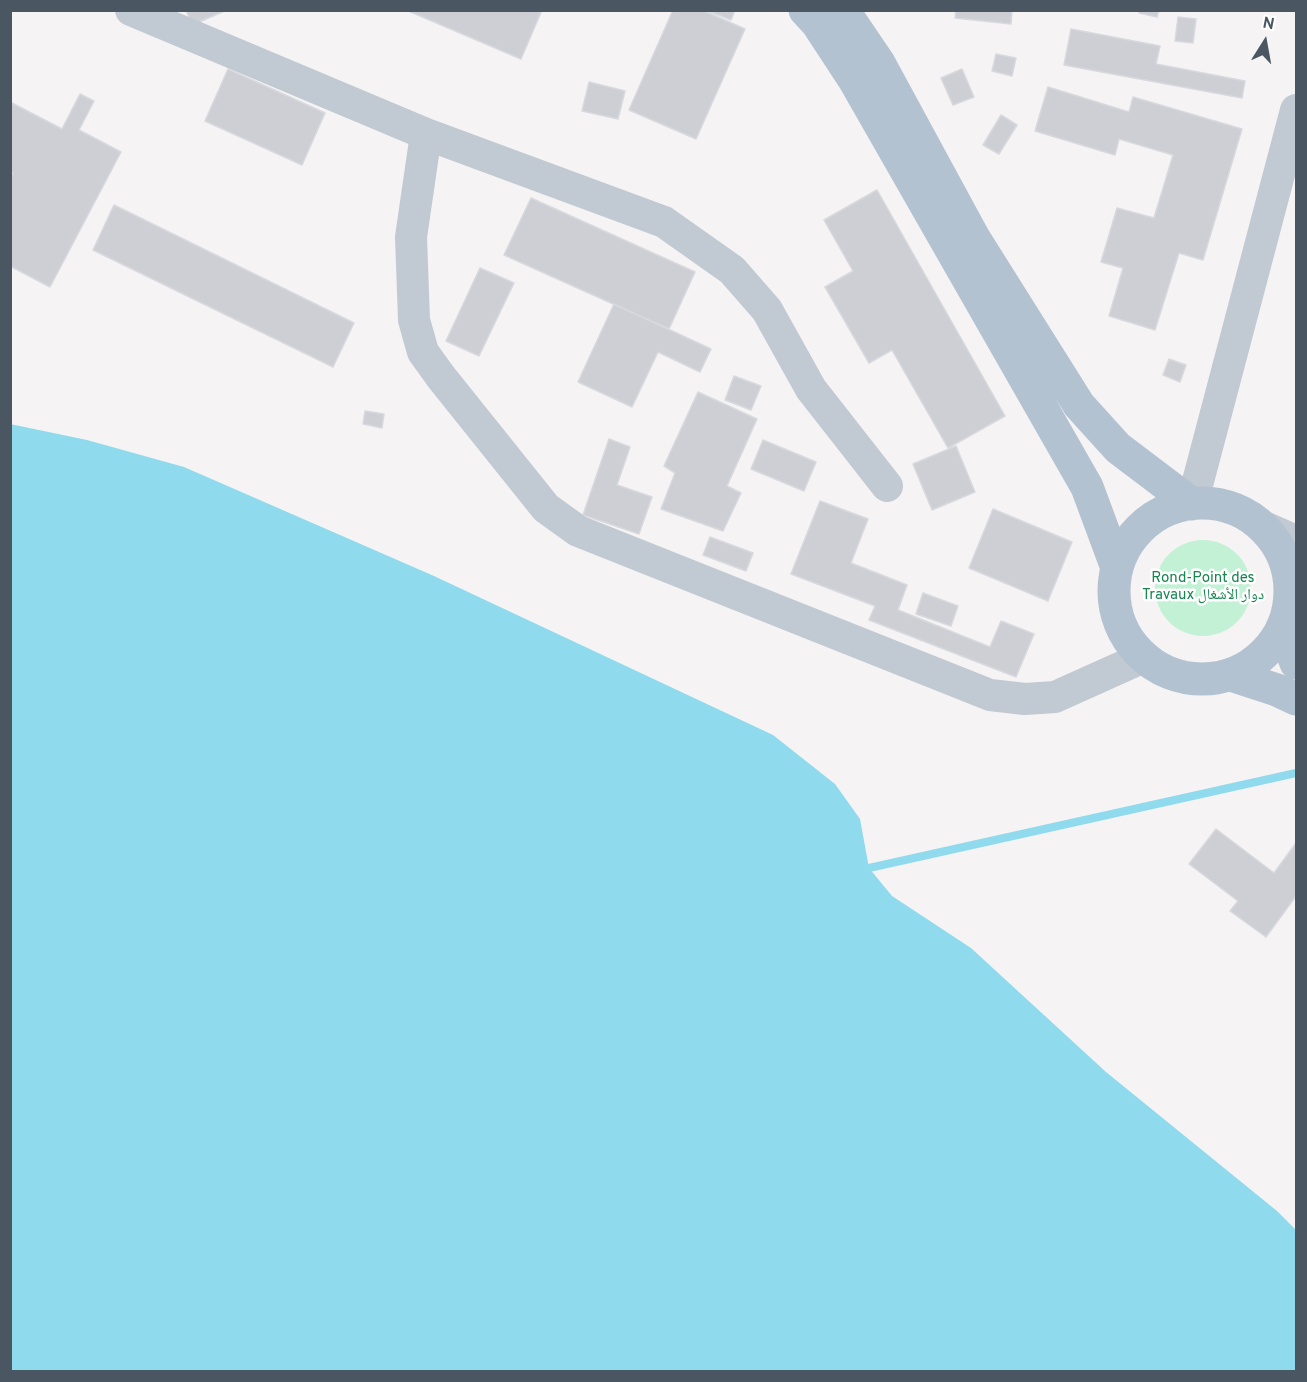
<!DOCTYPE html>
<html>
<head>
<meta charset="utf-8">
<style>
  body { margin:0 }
  #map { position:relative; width:1307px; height:1382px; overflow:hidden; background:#f5f3f3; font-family:Overpass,sans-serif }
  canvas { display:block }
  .frame { position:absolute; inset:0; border:12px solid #4a5661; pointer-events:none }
  .north { position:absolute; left:1235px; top:12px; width:60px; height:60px; -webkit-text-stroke:4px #fff; paint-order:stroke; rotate:11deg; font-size:16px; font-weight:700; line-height:24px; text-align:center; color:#4a5661 }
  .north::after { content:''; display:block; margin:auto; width:21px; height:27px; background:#4a5661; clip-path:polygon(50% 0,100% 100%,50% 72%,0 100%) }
</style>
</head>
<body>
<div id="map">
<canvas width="1307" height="1382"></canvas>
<div class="frame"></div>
<div class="north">N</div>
</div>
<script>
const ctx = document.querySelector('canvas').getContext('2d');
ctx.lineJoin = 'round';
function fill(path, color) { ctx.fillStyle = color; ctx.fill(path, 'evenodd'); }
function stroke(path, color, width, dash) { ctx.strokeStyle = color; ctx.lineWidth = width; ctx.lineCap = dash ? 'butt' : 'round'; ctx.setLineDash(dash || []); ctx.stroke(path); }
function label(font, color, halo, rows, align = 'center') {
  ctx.font = font + ' Overpass,"Noto Naskh Arabic",sans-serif'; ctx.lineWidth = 5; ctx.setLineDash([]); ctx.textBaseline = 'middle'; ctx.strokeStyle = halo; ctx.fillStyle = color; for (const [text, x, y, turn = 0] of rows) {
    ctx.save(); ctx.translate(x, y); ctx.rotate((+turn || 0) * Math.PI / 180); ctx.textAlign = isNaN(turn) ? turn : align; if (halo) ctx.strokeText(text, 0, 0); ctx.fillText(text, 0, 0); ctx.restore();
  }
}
fill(new Path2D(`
  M1155 588a48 48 0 1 1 96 0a48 48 0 1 1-96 0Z`), '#c3f1d5');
fill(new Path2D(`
  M10,424l77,16 97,27 250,109 339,159 62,49 25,35 9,49 23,28 79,52 135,124 171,139 19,19v141h-1285z`), '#90daee');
stroke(new Path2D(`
  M869,868l427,-95`), '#90daee', 8);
const building = new Path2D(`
  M186,10h41l-35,15z
  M406,10h136l-21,49z
  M673,10h29l43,19 -49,110 -67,-29z
  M706,10h29l-4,10z
  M956,10h56l-1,14 -56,-6z
  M1139,10h20l-2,7 -18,-4z
  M1178,17l18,2 -3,24 -18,-2z
  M1071,29l89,17 -4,18 89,17 -3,17 -178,-33z
  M996,54l20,4 -4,18 -20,-5z
  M228,69l97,44 -23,52 -97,-44z
  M962,69l12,28 -21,8 -12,-27z
  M589,82l36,9 -7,28 -36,-8z
  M1048,87l81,25 4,-15 109,32 -39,131 -24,-7 -24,77 -46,-14 14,-48 -22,-6 16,-54 37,10 19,-63 -54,-16 -4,16 -80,-24z
  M80,94l14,7 -15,29 42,22 -71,135 -40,-21v-88l3,-5 -3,-1v-70l52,27z
  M1001,115l16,10 -18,29 -16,-9z
  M877,190l128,226 -57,32 -56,-98 -23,13 -44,-76 28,-16 -29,-51z
  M531,198l164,74 -26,57 -165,-74z
  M114,205l240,118 -21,44 -240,-117z
  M480,268l34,15 -35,73 -33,-15z
  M614,304l97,45 -11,23 -42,-20 -26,55 -54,-25z
  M1169,359l17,6 -6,17 -17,-7z
  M734,376l27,10 -10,24 -26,-10z
  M698,392l59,27 -30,67 14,7 -18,38 -62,-22 14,-36 -11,-7z
  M365,411l19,3 -2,14 -19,-4z
  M609,439l21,8 -13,38 35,12 -13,37 -56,-19z
  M763,440l53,22 -12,29 -53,-22z
  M956,446l19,46 -43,18 -19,-46z
  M820,501l48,18 -17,44 56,22 -9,25 92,37 11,-26 33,13 -18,43 -147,-57 6,-14 -84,-32z
  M993,509l79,33 -24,59 -79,-33z
  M710,537l43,16 -7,18 -43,-16z
  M923,593l35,13 -7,20 -35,-12z
  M1216,829l58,44 22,-30v53l-30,41 -36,-26 8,-10 -49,-37z`);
fill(building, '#cdcfd5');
stroke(building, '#d7d9de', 1.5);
stroke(new Path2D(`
  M131,10l295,124 238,88 68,48 35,40 44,79 76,97
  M426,134l-15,103 3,83 9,32 18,25 105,131 32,23 412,164 35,4 30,-2 89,-40
  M1192,504l104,-394
  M1260,525l36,16
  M1290,607l6,-2`), '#c1cad2', 32);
stroke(new Path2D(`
  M805,10l12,13 38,58 232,406 30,81
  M843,10l36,53 95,175 105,167 39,43 74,56
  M1114 591a88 88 0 1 1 176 0a88 88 0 1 1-176 0Z
  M1283,628l13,35
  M1231,675l46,15 19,9`), '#b3c2d1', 33);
label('15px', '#17864f', '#fff', [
  ["Rond-Point des",1203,579],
  ["Travaux دوار الأشغال",1203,596]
]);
</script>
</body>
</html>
